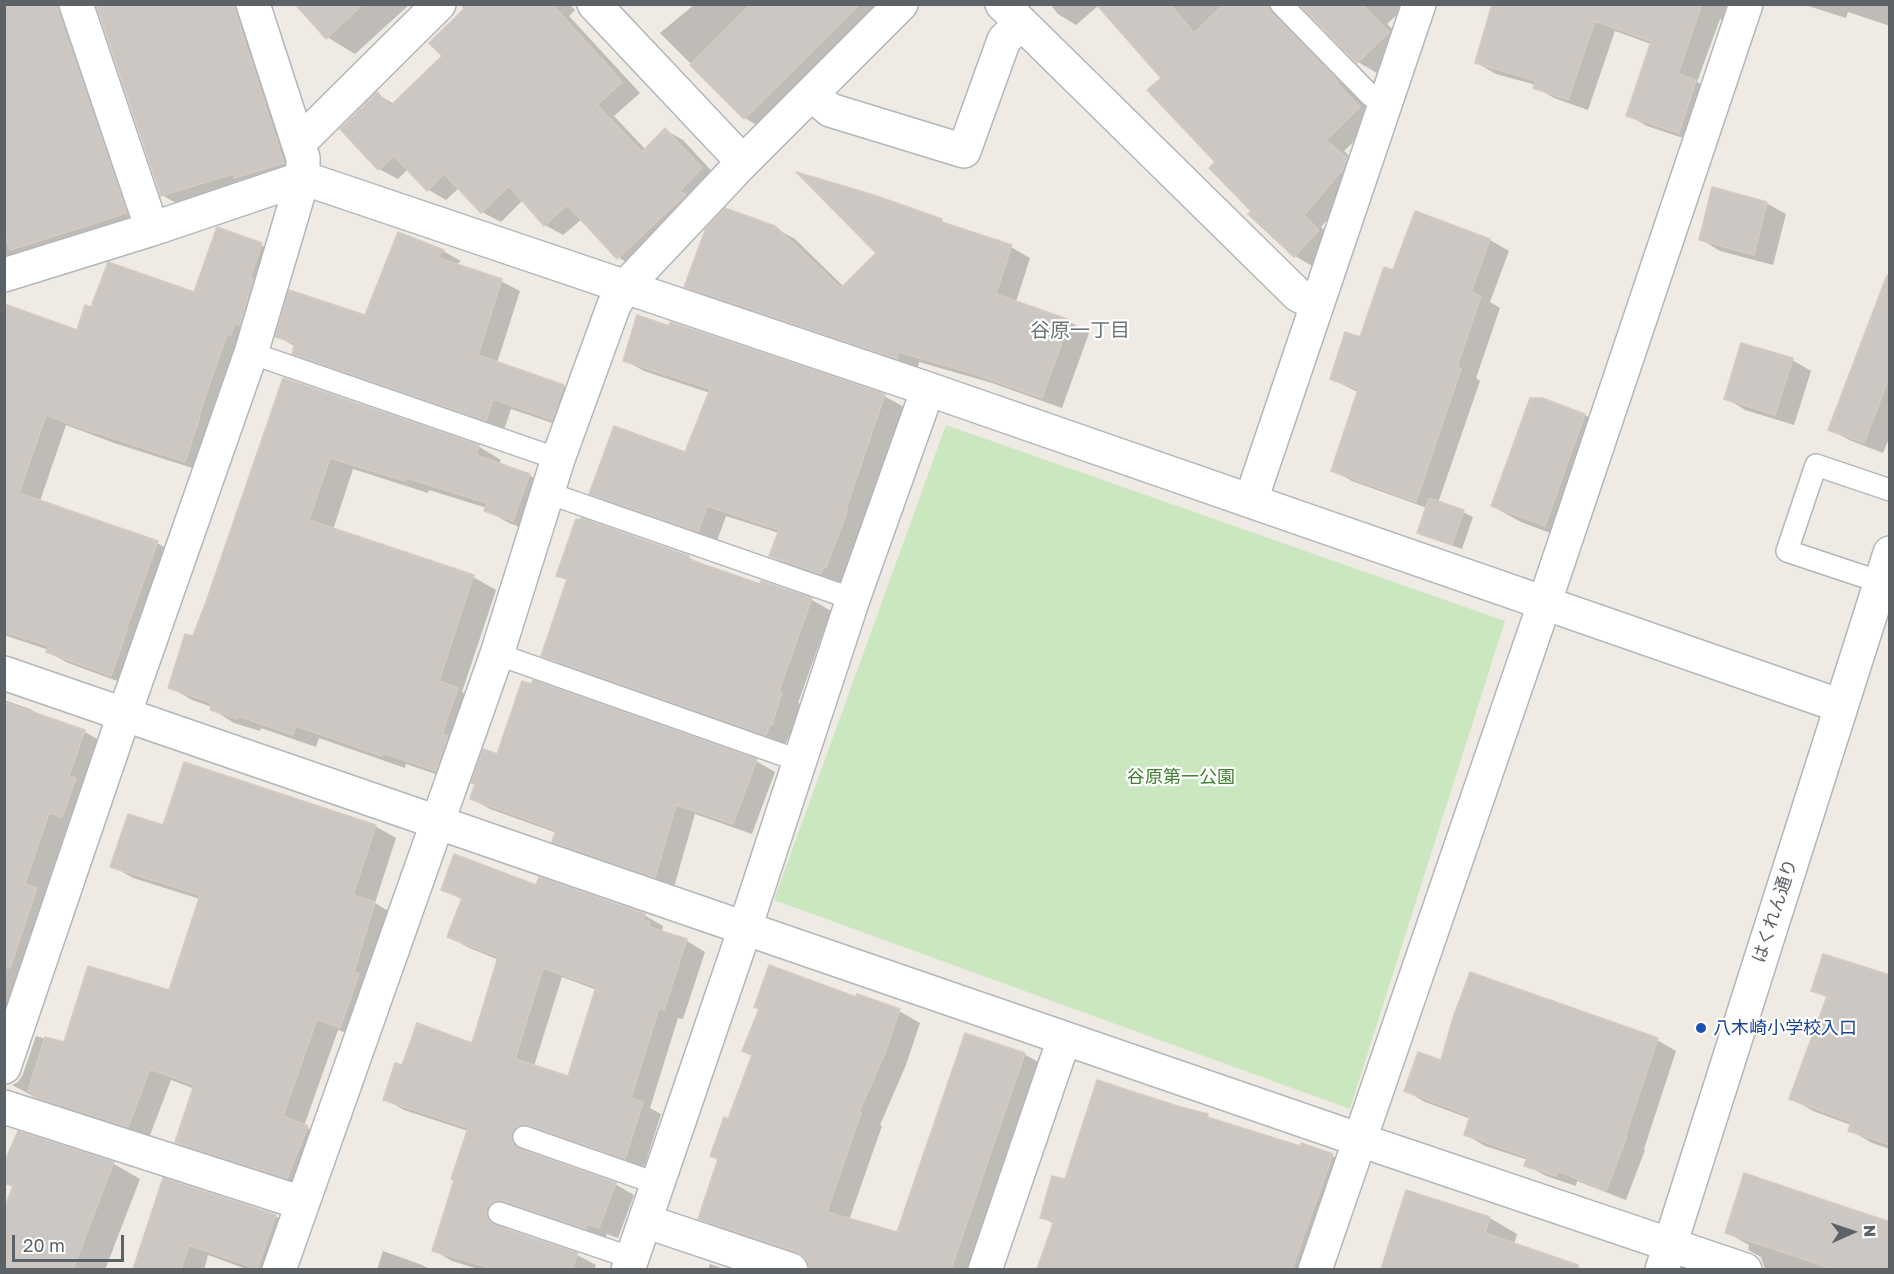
<!DOCTYPE html>
<html>
<head>
<meta charset="utf-8">
<style>
  body { margin:0 }
  #map { position:relative; width:1894px; height:1274px; overflow:hidden; background:#efeae4; font-family:"Golos Text",sans-serif }
  canvas { display:block }
  .frame { position:absolute; inset:0; border:6px solid #5c6265; pointer-events:none }
  .north { position:absolute; left:1822px; top:1202px; width:60px; height:60px; -webkit-text-stroke:4px #fff; paint-order:stroke; rotate:87deg; font-size:16px; font-weight:700; line-height:24px; text-align:center; color:#5c6265 }
  .north::after { content:''; display:block; margin:auto; width:21px; height:27px; background:#5c6265; clip-path:polygon(50% 0,100% 100%,50% 72%,0 100%) }
  .scale { position:absolute; left:12px; top:1235px; width:112px; height:27px; box-sizing:border-box; border:3px solid #5c6265; border-top:0; padding-left:8px; font-size:18px; line-height:21px; white-space:nowrap; color:#5c6265; -webkit-text-stroke:4px #fff; paint-order:stroke }
</style>
</head>
<body>
<div id="map">
<canvas width="1894" height="1274"></canvas>
<div class="frame"></div>
<div class="north">N</div>
<div class="scale">20 m</div>
</div>
<script>
const ctx = document.querySelector('canvas').getContext('2d');
ctx.lineJoin = 'round';
function fill(path, color) { ctx.fillStyle = color; ctx.fill(path, 'evenodd'); }
function stroke(path, color, width, dash) { ctx.strokeStyle = color; ctx.lineWidth = width; ctx.lineCap = dash ? 'butt' : 'round'; ctx.setLineDash(dash || []); ctx.stroke(path); }
function label(font, color, halo, rows, align = 'center') {
  ctx.font = font + ' "Golos Text","Noto Sans JP",sans-serif'; ctx.lineWidth = 4.5; ctx.setLineDash([]); ctx.textBaseline = 'middle'; ctx.strokeStyle = halo; ctx.fillStyle = color; for (const [text, x, y, turn = 0] of rows) {
    ctx.save(); ctx.translate(x, y); ctx.rotate((+turn || 0) * Math.PI / 180); ctx.textAlign = isNaN(turn) ? turn : align; if (halo) ctx.strokeText(text, 0, 0); ctx.fillText(text, 0, 0); ctx.restore();
  }
}
fill(new Path2D(`
  M946,425l559,196 -155,488 -576,-209z`), '#cae7c0');
fill(new Path2D(`
  M4,4h76l65,220 -113,35 -12,-7 -16,5z
  M98,4h149l55,169 -121,33 -19,-11z
  M297,4h113l-55,50 -28,-17z
  M463,4h106l6,6 -6,6 71,77 -26,23 32,34 19,-20 18,10 36,39 -83,89 -18,-11 -36,-38 -19,16 -18,-10 -22,-25 -22,22 -19,-10 -23,-24 -13,12 -19,-11 -19,-20 -10,10 -19,-10 -2,-75 17,10 50,-48 21,-46 -3,-4z
  M695,4h202l-129,128 -23,-14 -85,-85z
  M1050,4h242l64,89 -1,2 22,24 -33,32 21,19 -3,10 -41,47 16,15 -23,25 -19,-11 -45,-42 3,-3 -90,-133 -64,-73 -23,20 -18,-11z
  M1301,4h108l-22,20 20,19 -30,30 -19,-11z
  M1500,4h251l-10,23 -21,-8 -23,63 18,11 -17,50 -51,-17 -19,-11 23,-71 -36,-13 -27,79 -34,-12 -19,-11 1,-2 -40,-11 -19,-11z
  M1802,4h88v22l-42,-14 -2,6z
  M1766,203l20,11 -13,51 -53,-14 -20,-12z
  M1416,213l74,27 19,11 -19,51 10,6 -24,70 4,3 -42,122 25,9 10,5 -11,32 -34,-12 -10,-5 9,-24 -75,-27 -20,-11 26,-78 -27,-13 30,-40 33,-67z
  M942,221l12,7 57,19 19,11 -14,44 54,20 19,11 -27,75 -70,-25 -73,-21 -2,7 -212,-72 -19,-11 89,-58 20,11 49,48z
  M398,234l45,17 18,10 -5,4 45,16 19,10 -23,72 66,23 18,11 -11,32 -59,-20 -7,21 -192,-67 -19,-10 3,-6 -19,-11 89,-20z
  M261,245l20,11 -76,216 -91,-29 -48,-18 -26,76 117,42 20,11 -46,132 -63,-23 -20,-11 1,-2 -45,-15v-329l74,26 14,-24 103,-14z
  M1890,332v104l-7,17 -34,-13 -19,-11z
  M624,360l260,36 20,11 -39,114 -24,63 -50,-17 -20,-11 8,-23 -53,-17 -9,25 -107,-37 -19,-11 95,-39 24,-61 -66,-22z
  M1792,360l19,11 -17,54 -49,-15 -19,-12z
  M284,379l194,67 23,14 -2,5 30,10 23,13 -16,45 -27,-10 -23,-13 1,-2 -58,-18 -1,3 -75,-24 -20,61 140,47 23,13 -34,102 18,10 -21,80 -53,-18 -1,4 -86,-30 -3,9 -55,-19 -1,3 -26,-8 -22,-14v-2l-20,-7 -22,-13 24,-49z
  M1585,415l28,16 -39,111 -53,-20 -29,-16z
  M688,557l17,10 56,19 1,-4 50,18 19,11 -33,92 3,1 -10,31 -1,-1 -5,11 -223,-79 -19,-11 25,-74 -10,-6z
  M534,682l222,79 19,11 -23,62 -57,-20 -21,73 -102,-35 -18,-11 3,-8 -67,-24 -19,-11 27,-42z
  M4,700l26,9 15,9 40,14 19,11 -23,84 -12,-4 -24,70 11,7 -52,181z
  M375,826l21,12 -21,65 20,12 -34,123 -23,-8 -34,96 23,13 -19,50 -111,-35 -20,-12 18,-53 -24,-9 -22,58 -95,-31 -42,-22 6,-3 5,-8 13,-38 29,8 105,-52 30,-93 -67,-21 -21,-12 52,-39z
  M537,887l107,28 19,11 -1,4 6,5 19,6 18,11 -22,67 -5,-1 -28,90 11,6 -17,54 -114,-24 1,11 84,29 19,11 -16,43 -11,-4 -2,5 -99,-20v11l71,25 19,10 -2,5h-113l-29,-9 -19,-11 22,-70 13,-49 -64,-21 -19,-11 18,-32 70,-22 26,-85 -32,-13 -18,-11 14,-36 -20,-11zM562,977l35,13 -28,88 -35,-12z
  M1890,977v172l-18,-6 -22,-13 1,-5 -38,-14 -22,-13 37,-100 -15,-8z
  M857,999l42,12 21,12 -14,42 -26,60 2,1 -33,94 49,13 126,-179 21,12 -61,204h-173l-3,-10 -87,-29 -21,-13 19,-58 -7,-5 17,-35 24,-64 -10,-5z
  M1657,1040l19,11 -32,98 1,1 -19,50 -49,-19 -1,5 -30,-10 -20,-11 2,-5 -43,-14 -19,-11 5,-16 -46,-17 -19,-11 36,-29z
  M1207,1116l9,5 116,35 19,10 -37,104h-275l15,-46 -12,-7 24,-36z
  M18,1133l96,31 26,15 -35,91h-101v-57l10,-25 -10,-6z
  M164,1180l111,36 19,11 -14,43h-31l-41,-15 -4,15h-70z
  M1407,1192l83,26 27,16 -3,10 72,26h-204z
  M1890,1224v46h-125l-4,-13 -13,-7 1,-5 -23,-13z
  M383,1251l39,14 9,5h-54z
  M710,1264l16,6h-18z`), '#0003');
const building = new Path2D(`
  M4,4h54l69,209 -117,37 -6,-19z
  M96,4h137l51,159 -50,15 2,-5 -75,23z
  M295,4h68l-37,35z
  M469,4h83l70,78 -25,23 45,47 23,-24 37,40 -23,24 7,2 -69,65 -50,-54 -23,21 -35,-40 -28,27 -37,-39 -17,17 -33,-35 -16,14 -38,-41 37,-37 13,14 52,-50 -13,-13z
  M751,4h109l-116,115 -54,-54z
  M1096,4h74l24,29 30,-29h45l3,9 67,68 -2,2 23,24 -34,33 21,18 -4,11 -39,46 15,15 -25,27 -46,-43 3,-3 -42,-43 6,-6 -68,-72 14,-12z
  M1299,4h63l27,28 -32,31z
  M1492,4h210l-24,70 18,6 -17,53 -53,-17 25,-75 -56,-20 -27,79 -35,-12 3,-7 -61,-18z
  M796,172l78,23 68,24v3l70,23 -16,49 74,26 -28,78 -71,-25 -72,-21 -2,7 -213,-72 22,-59 19,-20 50,18 66,62 35,-35z
  M1712,187l55,15 -13,53 -55,-15z
  M1415,211l75,28 -19,53 10,4 -24,71 4,2 -45,133 -85,-31 27,-82 -28,-10 15,-47 15,5 24,-70 9,3z
  M217,227l45,16 -12,35 3,1 -13,46 -6,-1 -3,11 -4,-1 -28,81 1,1 -15,46 -91,-30v1l-48,-18 -27,78 139,48 -31,86h1l-17,49 -65,-24 3,-6 -45,-14v-328l73,26 8,-25 6,2 17,-45 86,30z
  M398,232l46,18 -8,7 66,22 -24,76 86,30 -12,35 -59,-21 -7,22 -194,-67 3,-11 -20,-6 14,-47 76,25z
  M1887,275h3v100l-26,68 -36,-13z
  M637,315l32,11 1,-4 215,72 -39,115h2l-22,59 -2,-1 -3,7 -52,-18 10,-26 -72,-24 -9,26 -109,-38 25,-68 71,26 25,-63 -87,-28z
  M1741,343l52,15 -18,57 -51,-16z
  M283,378l196,67 -3,10 54,19 -17,47 -29,-10 3,-8 -81,-25 -1,3 -75,-23 -21,62 165,55 -35,106 19,7 -16,46 6,2 -12,35 -53,-18 -1,3 -86,-30 -3,9 -55,-19 -1,3 -27,-9 2,-7 -44,-15 17,-54 8,2 14,-37z
  M1530,398h12l43,16 -40,112 -54,-20z
  M1429,498l35,12 -12,35 -35,-12z
  M581,518l108,38 -1,3 72,25 1,-3 51,17 -33,93 3,1 -10,33 -2,-1 -4,11 -225,-79 26,-77 -11,-3 20,-57 4,1z
  M533,680l224,79 -24,65 -57,-19 -21,73 -103,-36 4,-12 -86,-31 5,-15 -4,-1 12,-34 14,5 25,-73 9,3z
  M4,702l81,28 -16,46 7,2 -14,39 -13,-4 -24,71 12,4 -27,80h-6z
  M184,762l192,63 -23,70 22,7 -21,70 5,2 -19,54 -23,-9 -34,97 25,10 -21,53 -112,-37 19,-57 -44,-16 -22,58 -96,-31 1,-4 -5,-1 17,-54 19,5 24,-76 81,24 31,-95 -90,-28 18,-53 35,11z
  M454,854l82,31 3,-8 106,37 -2,6 7,2 -1,5 38,12 -23,71 -5,-2 -28,90 12,4 -18,57 -97,-34 -6,-1 -6,3 -4,6v7l2,5 6,4 96,34 -17,45 -11,-4 -2,5 -83,-28h-7l-5,2 -4,5v8l2,5 5,4 84,28 -6,16h-79l-61,-18 22,-71 -3,-1 17,-51 -85,-28 12,-37 7,2 15,-42 55,20 26,-86 -51,-20 15,-39 -21,-8zM543,968l53,19 -28,89 -53,-17z
  M1823,954l67,21v170l-42,-14 3,-9 -62,-23 38,-103 -16,-5z
  M769,965l87,32 1,-3 43,15 -15,44 -26,59 2,1 -34,99 70,20 68,-199 60,20 -74,216h-142l-4,-11 -8,-6 -99,-33 20,-60 -8,-3 14,-39 4,2 24,-64 -10,-4 17,-42 -5,-2z
  M1470,972l188,66 -33,99h2l-21,54 -48,-20 -2,5 -32,-10 3,-9 -63,-22 6,-19 -66,-25 14,-39 23,8 12,-42z
  M1097,1080l80,26 31,8 -1,3 93,29 1,-3 32,11 -41,115h-255l17,-48 -14,-3 12,-42 13,3z
  M18,1131l96,31 -41,107h-69v-60l9,-23 -9,-3v-20z
  M1744,1173l146,49v47h-57l-108,-36z
  M163,1178l113,37 -19,54 -68,-24 -8,24h-48z
  M1406,1190l84,27 -5,16 93,32 -1,4h-196z`);
fill(building, '#ccc7c3');
stroke(building, '#d4cac2', 1.5);
const service = new Path2D(`
  M1281,4l90,92 14,5
  M251,353l307,106
  M548,493l305,106
  M1880,582l-93,-31 29,-86 74,25
  M497,654l303,107
  M524,1137l134,47
  M499,1213l133,45`);
const minor = new Path2D(`
  M76,4l76,225
  M594,4l149,158
  M1002,4l296,291 18,9
  M811,94l19,16 134,41 40,-111 17,-17
  M297,140l10,-5 132,-131
  M4,275l148,-46 151,-51 625,211 913,317
  M4,673l1356,467 385,130
  M4,1067l120,-352 127,-362 52,-175v-20l-50,-154
  M4,1107l298,96
  M645,1221l146,49
  M279,1270l218,-616 61,-195 56,-154 12,-19 117,-124 158,-158
  M628,1270l109,-318 116,-353 75,-210
  M985,1270l79,-231
  M1315,1270l223,-648 208,-618`);
const tertiary = new Path2D(`
  M1251,500l168,-496
  M1662,1270l228,-717`);
stroke(service, '#b2b7ba', 24);
stroke(minor, '#b2b7ba', 36);
stroke(tertiary, '#b2b7ba', 36);
stroke(service, '#fff', 21);
stroke(minor, '#fff', 33);
stroke(tertiary, '#fff', 33);
for (const [x, y, r, color] of [
  [1701,1028,6,"#1a4fb4"]
]) { const dot = new Path2D(); dot.arc(x, y, r, 0, 2 * Math.PI); ctx.fillStyle = color; ctx.fill(dot); stroke(dot, '#fff', 2); }
label('18px', '#428031', '#fff', [
  ["谷原第一公園",1181,777]
]);
label('18px', '#5c6265', '#fff', [
  ["はくれん通り",1775,911,-72]
]);
label('18px', '#164399', '#fff', [
  ["八木崎小学校入口",1713,1028]
], 'left');
label('20px', '#6d7577', '#fff', [
  ["谷原一丁目",1080,331]
]);
</script>
</body>
</html>
